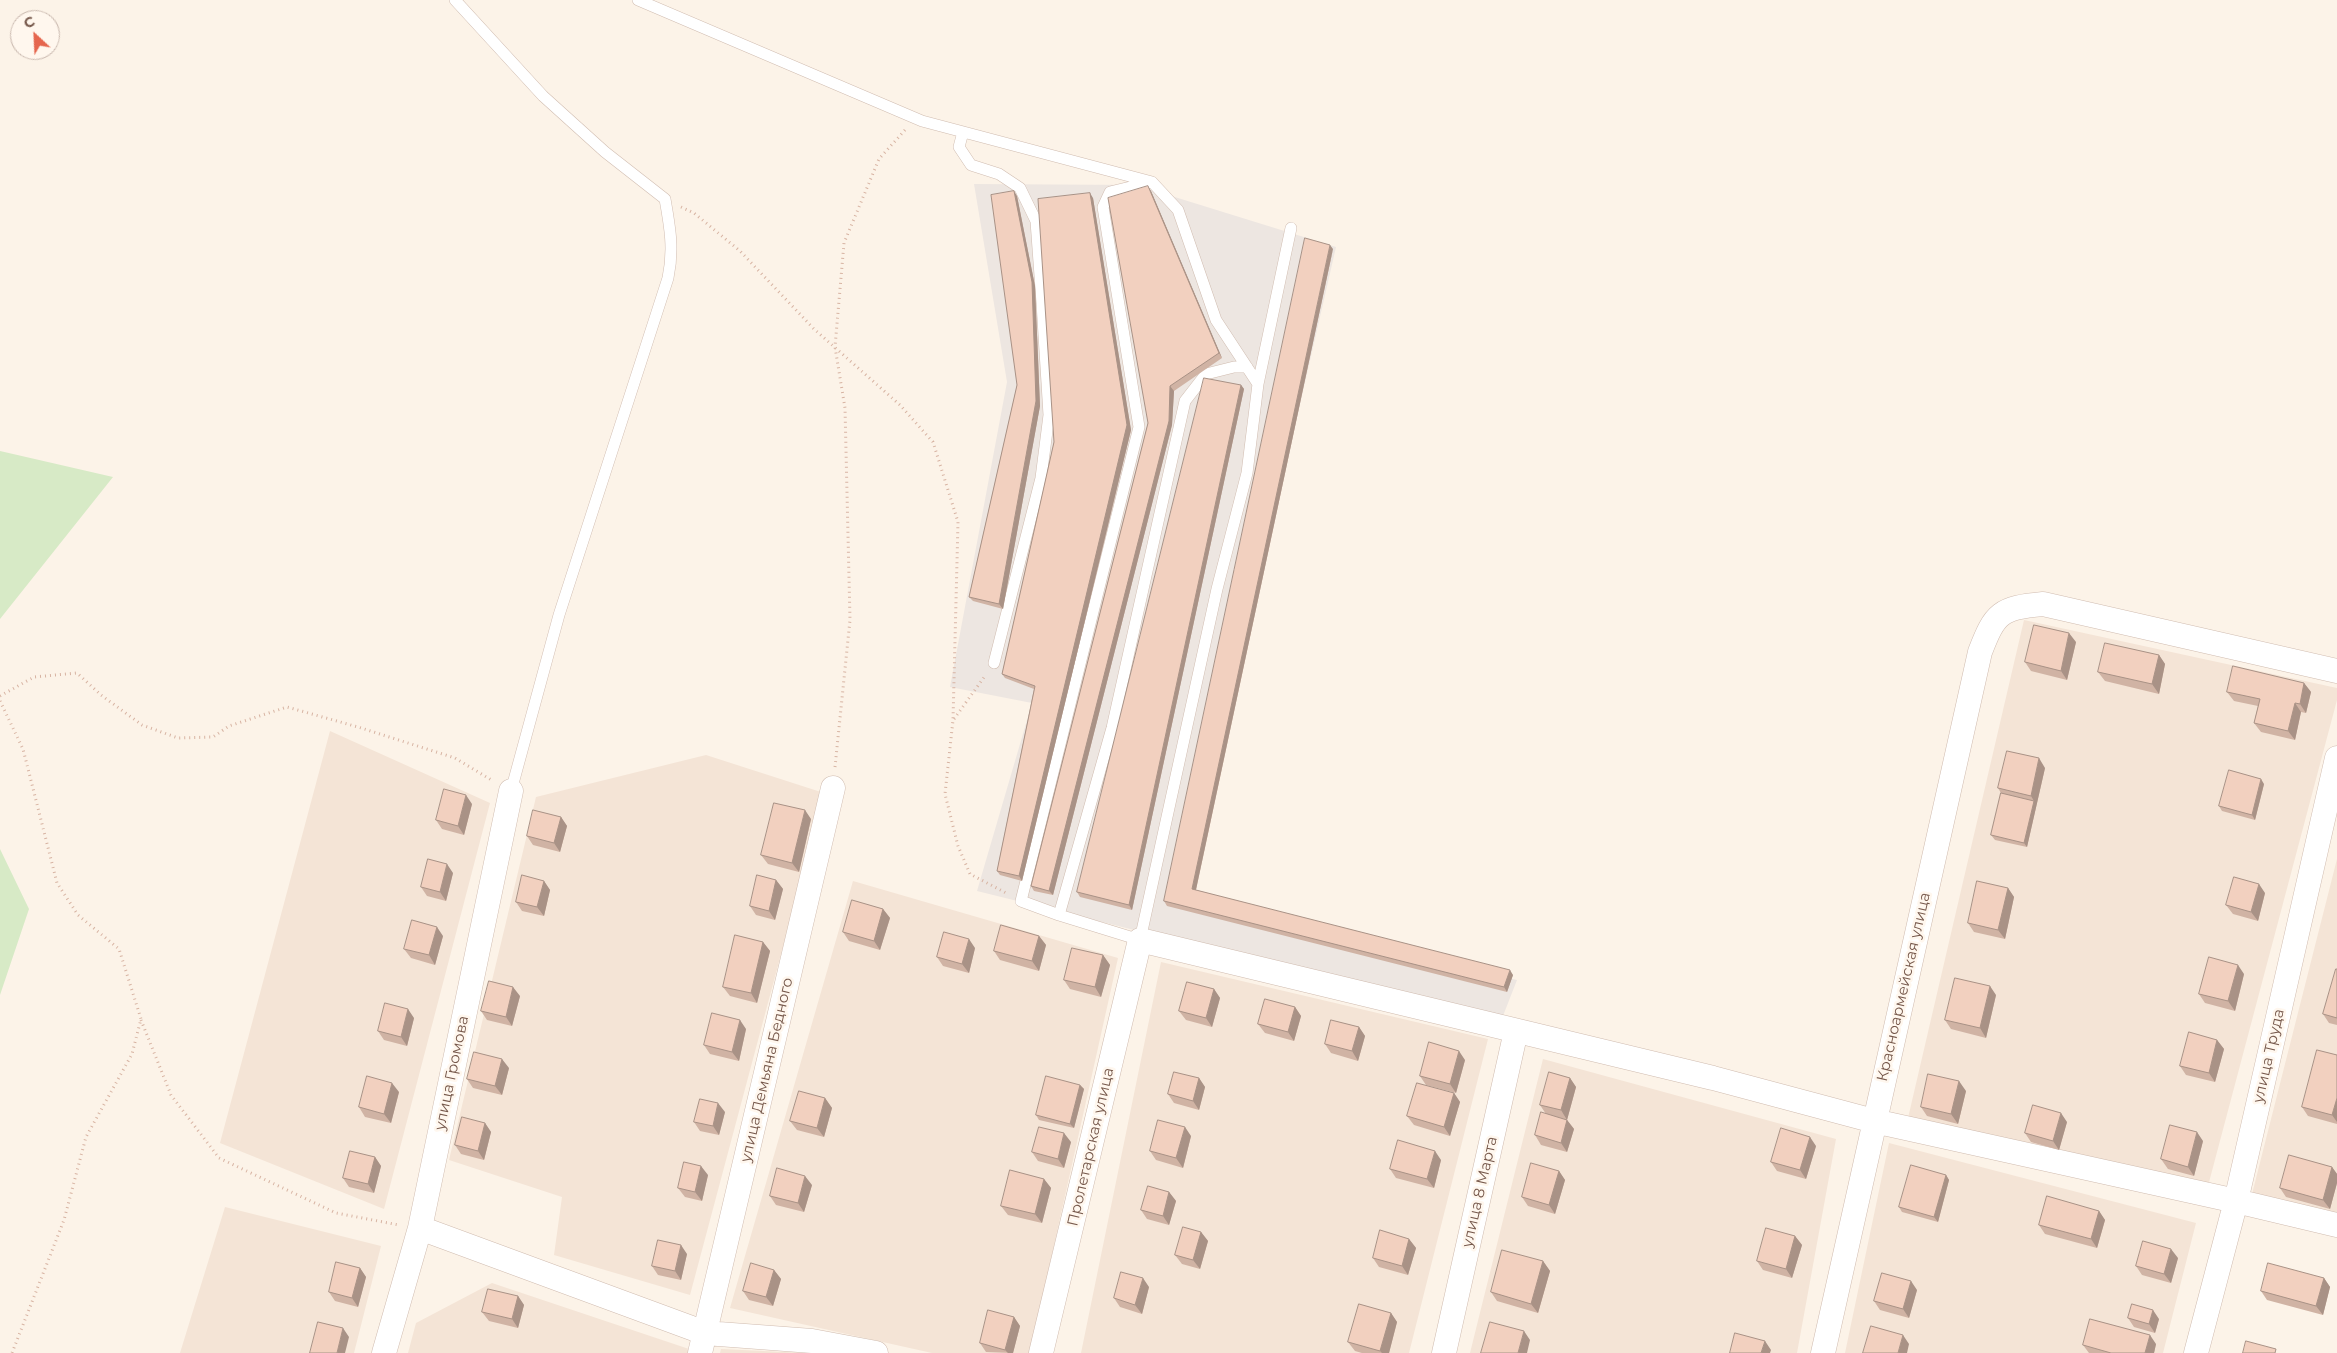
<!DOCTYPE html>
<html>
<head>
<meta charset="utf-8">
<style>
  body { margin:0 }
  #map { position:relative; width:2337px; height:1353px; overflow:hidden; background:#fcf3e8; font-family:Montserrat,sans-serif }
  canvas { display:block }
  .north { position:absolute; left:10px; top:10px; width:50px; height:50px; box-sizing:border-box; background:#fff7ee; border:1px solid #c8b7ad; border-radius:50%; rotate:335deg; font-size:14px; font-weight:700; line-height:20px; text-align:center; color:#76584b }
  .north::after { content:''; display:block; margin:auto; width:18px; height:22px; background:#e5664e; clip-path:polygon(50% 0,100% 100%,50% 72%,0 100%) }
</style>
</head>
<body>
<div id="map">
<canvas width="2337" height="1353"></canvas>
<div class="north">С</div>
</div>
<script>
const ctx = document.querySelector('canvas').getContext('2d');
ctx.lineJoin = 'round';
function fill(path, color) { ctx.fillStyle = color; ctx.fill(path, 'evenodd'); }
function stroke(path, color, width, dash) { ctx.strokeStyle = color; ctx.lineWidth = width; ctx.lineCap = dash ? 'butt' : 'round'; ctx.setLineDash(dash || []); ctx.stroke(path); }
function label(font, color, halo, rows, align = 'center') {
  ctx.font = font + ' Montserrat,sans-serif'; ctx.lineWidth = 5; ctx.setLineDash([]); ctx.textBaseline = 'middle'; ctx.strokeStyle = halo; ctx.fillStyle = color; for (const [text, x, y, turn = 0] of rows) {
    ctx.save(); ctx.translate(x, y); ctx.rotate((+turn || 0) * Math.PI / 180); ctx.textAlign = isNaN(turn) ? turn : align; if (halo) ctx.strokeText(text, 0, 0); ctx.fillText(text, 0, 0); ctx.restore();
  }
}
fill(new Path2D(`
  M2024,620l313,68v12l-129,486 -300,-68z
  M330,731l160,72 -106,406 -164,-66z
  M706,755l118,38 -134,502 -136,-40 8,-58 -113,-37 87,-363z
  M2337,859v361l-86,-22z
  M853,881l265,77 -88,395h-98l-202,-45z
  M1161,962l327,77 -79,314h-328z
  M1543,1059l293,80 -39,214h-327z
  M1889,1143l307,80 -33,130h-318z
  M225,1207l156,39 -27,107h-174z
  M492,1283l197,66 -1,4h-280l8,-30z
  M721,1349l84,4h-85z`), '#f4e4d6');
fill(new Path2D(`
  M974,184l162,1 200,62 -150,656 331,77 -16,41 -524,-130 55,-188 -82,-16 57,-305z`), '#ede6e1');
fill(new Path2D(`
  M0,451l113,26 -113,142z
  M0,849l29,60 -29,86z`), '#d7eac6');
const lane = new Path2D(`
  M455,0l88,96 62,56 60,47c5,28 9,51 3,79l-109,337 -48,176
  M638,0l284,121 230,61 26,28 38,110 42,64 -11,89 -30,116 -77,351 -81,-25 53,-187 73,-327 21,-27 28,-7h13
  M963,132l-4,15 12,18 28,9 21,14 16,33 6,82 7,112 -8,63 -47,185
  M1258,384l33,-156
  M1059,915l-38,-14 118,-474 -36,-220 7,-15 41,-10`);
const street = new Path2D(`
  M420,1228l285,105 107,8 64,12
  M384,1353l36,-125 91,-437
  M700,1353l133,-565
  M1041,1353l99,-413 573,138 161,43 362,80 101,24
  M1444,1353l72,-322
  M1823,1353l157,-701c15,-39 20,-44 63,-48l294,67
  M2196,1353l40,-152 101,-443`);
stroke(lane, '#d0bcb0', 12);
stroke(street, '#d0bcb0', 25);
stroke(new Path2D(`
  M681,207l13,6 46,38 74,78 86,76 33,37 25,80 -5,198 -8,74 13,52 12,28 38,20
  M0,696l34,-19 43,-4 24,22 41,30 36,13 35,-1 16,-11 58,-19 71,20 97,31 38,23
  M0,701l23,48 34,134 21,32 41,34 22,70 -9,35 -46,83 -22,83 -52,133
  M954,719l31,-43
  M835,767l15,-147 -5,-212 -10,-61 9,-104 35,-84 26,-29
  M141,1020l30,75 48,63 117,55 63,12`), '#d7b3a2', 3, [1, 4]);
stroke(lane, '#fff', 11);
stroke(street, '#fff', 24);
fill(new Path2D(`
  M1151,191l71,167 -48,33 -2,34 -119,470 -19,-4 -3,-5 117,-463z
  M1017,196l18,90 5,120 -37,203 -30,-8 -4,-4 48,-212z
  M1093,198l38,232 -109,451 -22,-6 -3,-4 37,-182 -29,-11 -3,-4 52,-232z
  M1333,249l-137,641 317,85 -6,17 -340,-86 -3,-5z
  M1241,385l3,4 -112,521 -52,-13 -3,-5z
  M2076,642l-9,38 -36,-9 -6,-9z
  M2159,655l6,9 -6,30 -54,-13 -7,-9z
  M2304,683l7,9 -5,21 -5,-1 -6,28 -34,-8 -7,-9 4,-17 -24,-5 -7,-9z
  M2045,768l-18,79 -32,-7 -4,-5 10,-42 -3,-5z
  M2264,784l-9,36 -33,-9 -3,-5z
  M472,804l-8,31 -22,-6 -6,-9z
  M561,817l6,9 -7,26 -27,-7 -6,-9z
  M811,819l-12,53 -31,-8 -7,-9z
  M453,873l-7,28 -19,-5 -6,-9z
  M776,880l7,9 -8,31 -19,-5 -6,-9z
  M544,881l6,9 -6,26 -22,-5 -6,-9z
  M2008,888l6,9 -9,42 -31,-7 -6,-9z
  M2265,893l-7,28 -25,-7 -7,-9z
  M883,909l7,9 -10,32 -31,-9 -6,-9z
  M443,936l-8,29 -24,-7 -7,-9z
  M1039,936l7,9 -7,26 -39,-11 -6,-9z
  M763,942l7,9 -13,52 -27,-7 -7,-9z
  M975,948l-6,25 -26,-7 -6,-9z
  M1103,955l7,10 -9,32 -31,-8 -6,-9z
  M2337,969v56l-8,-2 -6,-9z
  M2244,974l-9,37 -30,-8 -6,-9z
  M1214,989l6,9 -8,29 -26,-7 -7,-9z
  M1996,995l-10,43 -35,-9 -6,-9z
  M520,996l-8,30 -25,-6 -6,-9z
  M1295,1007l6,9 -7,25 -29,-8 -7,-9z
  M414,1018l-7,28 -23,-6 -6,-9z
  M1359,1027l6,9 -7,25 -27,-8 -6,-9z
  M746,1029l-7,32 -29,-7 -6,-9z
  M2217,1040l7,9 -9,33 -29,-7 -6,-9z
  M2337,1055v69l-29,-8 -6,-9z
  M1465,1060l-9,33 -30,-8 -6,-9z
  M509,1068l-7,27 -29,-7 -6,-9z
  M1199,1078l6,9 -6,23 -25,-7 -6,-9z
  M1570,1078l6,9 -9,33 7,9 -7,23 -26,-7 -6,-10 11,-21 -6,-9z
  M1080,1085l4,4 -10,39 -35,-8 -3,-5z
  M1966,1091l-8,33 -31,-8 -6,-9z
  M399,1092l-8,31 -26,-6 -6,-10z
  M1454,1093l6,9 -10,34 -36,-11 -7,-9z
  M825,1098l7,10 -8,29 -27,-7 -7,-9z
  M725,1112l-6,23 -19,-4 -6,-9z
  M2067,1122l-8,28 -28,-8 -6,-9z
  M485,1123l6,9 -7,28 -23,-6 -6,-9z
  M1191,1136l-8,32 -27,-8 -6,-9z
  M2203,1141l-9,35 -26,-7 -7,-10z
  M1071,1142l-7,26 -26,-7 -6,-9z
  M1816,1146l-10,33 -29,-8 -6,-9z
  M375,1157l6,9 -7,27 -25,-6 -6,-9z
  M1441,1160l-7,28 -38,-10 -6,-9z
  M2332,1167l5,7v9l-7,26 -44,-12 -6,-9z
  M1559,1171l6,9 -10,34 -27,-8 -6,-9z
  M708,1175l-6,26 -17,-4 -7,-9z
  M1946,1175l3,5 -11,42 -36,-10 -3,-5z
  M1044,1179l7,9 -9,35 -34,-8 -7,-9z
  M812,1185l-8,27 -28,-7 -6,-9z
  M1169,1192l7,9 -7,24 -22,-6 -6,-9z
  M2099,1211l6,9 -8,28 -52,-14 -6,-9z
  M1201,1232l7,9 -8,28 -18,-5 -7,-9z
  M1795,1236l7,9 -10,33 -29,-8 -6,-9z
  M1409,1239l7,9 -8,27 -29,-8 -6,-9z
  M687,1254l-6,26 -23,-5 -6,-9z
  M2178,1258l-7,25 -29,-8 -6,-9z
  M1543,1261l7,10 -12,42 -41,-12 -6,-9z
  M360,1268l6,9 -8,30 -23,-6 -6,-9z
  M774,1270l7,9 -8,27 -24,-6 -6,-9z
  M2324,1278l6,9 -7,28 -56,-15 -6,-9z
  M1149,1287l-7,27 -22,-7 -6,-9z
  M1917,1290l-8,28 -29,-8 -6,-9z
  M518,1296l6,9 -6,23 -29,-7 -7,-9z
  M1391,1313l6,9 -8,31h-27l-7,-2 -7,-9z
  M1014,1317l6,9 -7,27 -27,-1 -6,-9z
  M2128,1318l31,1 -4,14 -21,-6z
  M2156,1344l-2,9h-65l-6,-8z`), '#d0b3a4');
fill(new Path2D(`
  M1148,186l3,5 71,167 -3,-5z
  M1014,191l3,5 18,90 5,120 -37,203 -4,-5 37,-203z
  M1090,193l3,5 38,232 -109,451 -3,-5z
  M1330,245l3,4 -138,645 -3,-5z
  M1241,385l3,4 -112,521 -3,-5z
  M1170,386l4,5 -2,34 -119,470 -4,-4z
  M2069,633l7,9 -9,38 -6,-9z
  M2159,655l6,9 -6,30 -7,-10z
  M2304,683l7,9 -5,21 -6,-9z
  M2295,703l6,9 -6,28 -7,-9z
  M2039,758l6,10 -18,79 -3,-4 10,-42 -3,-5z
  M2261,779l3,5 -9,36 -3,-5z
  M466,795l6,9 -8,31 -6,-9z
  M805,810l6,9 -12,53 -7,-9z
  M561,817l6,9 -7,26 -6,-9z
  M447,864l6,9 -7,28 -6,-9z
  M776,880l7,9 -8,31 -6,-9z
  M544,881l6,9 -6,26 -7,-9z
  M2259,884l6,9 -7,28 -7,-9z
  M2008,888l6,9 -9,42 -7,-9z
  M883,909l7,9 -10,32 -6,-9z
  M437,927l6,9 -8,29 -6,-10z
  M1039,936l7,9 -7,26 -7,-10z
  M969,939l6,9 -6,25 -7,-9z
  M763,942l7,9 -13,52 -6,-10z
  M1103,955l7,10 -9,32 -6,-10z
  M2238,965l6,9 -9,37 -7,-10z
  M1510,970l3,5 -6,17 -3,-5z
  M1990,986l6,9 -10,43 -6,-10z
  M513,987l7,9 -8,30 -6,-9z
  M1214,989l6,9 -8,29 -6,-9z
  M1295,1007l6,9 -7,25 -6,-9z
  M408,1009l6,9 -7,28 -6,-9z
  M740,1020l6,9 -7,32 -7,-9z
  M1359,1027l6,9 -7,25 -6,-10z
  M2217,1040l7,9 -9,33 -6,-9z
  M1459,1051l6,9 -9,33 -6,-9z
  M502,1059l7,9 -7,27 -7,-9z
  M1199,1078l6,9 -6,23 -6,-9z
  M1570,1078l6,9 -9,33 -6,-10z
  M1959,1081l7,10 -8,33 -7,-10z
  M392,1083l7,9 -8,31 -7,-9z
  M1080,1085l4,4 -10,39 -4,-4z
  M1454,1093l6,9 -10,34 -6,-9z
  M825,1098l7,10 -8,29 -7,-9z
  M2337,1098v24l-5,-7z
  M718,1103l7,9 -6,23 -6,-9z
  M2061,1113l6,9 -8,28 -6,-9z
  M1567,1120l7,9 -7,23 -6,-9z
  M485,1123l6,9 -7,28 -6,-9z
  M1185,1127l6,9 -8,32 -7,-10z
  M2197,1132l6,9 -9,35 -6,-9z
  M1064,1133l7,9 -7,26 -6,-9z
  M1810,1137l6,9 -10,33 -6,-9z
  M1435,1151l6,9 -7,28 -7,-9z
  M375,1157l6,9 -7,27 -6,-9z
  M701,1166l7,9 -6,26 -7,-9z
  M2332,1167l5,7v9l-7,26 -7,-9z
  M1559,1171l6,9 -10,34 -6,-9z
  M1946,1175l3,5 -11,42 -4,-5z
  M805,1176l7,9 -8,27 -6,-9z
  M1044,1179l7,9 -9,35 -7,-9z
  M1169,1192l7,9 -7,24 -6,-9z
  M2099,1211l6,9 -8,28 -6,-9z
  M1201,1232l7,9 -8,28 -7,-9z
  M1795,1236l7,9 -10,33 -6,-9z
  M1409,1239l7,9 -8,27 -6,-9z
  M681,1245l6,9 -6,26 -6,-9z
  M2171,1249l7,9 -7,25 -7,-9z
  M1543,1261l7,10 -12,42 -7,-9z
  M360,1268l6,9 -8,30 -6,-9z
  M774,1270l7,9 -8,27 -7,-9z
  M1143,1278l6,9 -7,27 -7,-9z
  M2324,1278l6,9 -7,28 -7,-9z
  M1911,1281l6,9 -8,28 -6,-9z
  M518,1296l6,9 -6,23 -6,-9z
  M2153,1310l6,9 -4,14 -6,-9z
  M1391,1313l6,9 -8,31h-7l-2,-2z
  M1014,1317l6,9 -7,27h-5l-3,-3z
  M343,1328l6,9 -4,16h-8z
  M1524,1331l6,9 -3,13h-9z
  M1903,1335l6,9 -2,9h-9z
  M2150,1335l6,9 -2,9h-9z
  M1765,1341l6,9 -1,3h-9z`), '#a99286');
const building = new Path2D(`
  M1148,186l71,167 -49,33 -1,35 -120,470 -18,-5 117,-463 -40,-225z
  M1014,191l18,91 4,119 -37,203 -30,-7 48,-212 -26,-190z
  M1090,193l37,232 -108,451 -22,-5 38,-185 -33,-12 52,-232 -16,-243z
  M1305,238l25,7 -138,644 318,81 -6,17 -340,-86z
  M1204,378l37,7 -112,520 -52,-13z
  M2034,625l35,8 -8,38 -36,-9z
  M2105,643l54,12 -7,29 -54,-12z
  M2233,666l71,17 -4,21 -5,-1 -7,28 -34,-8 6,-24 -33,-7z
  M2007,751l32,7 -8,38 -33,-8z
  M2229,770l32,9 -9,36 -33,-9z
  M444,789l22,6 -8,31 -22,-6z
  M2001,793l33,8 -10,42 -33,-8z
  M774,803l31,7 -13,53 -31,-8z
  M533,810l28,7 -7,26 -27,-7z
  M428,859l19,5 -7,28 -19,-5z
  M522,875l22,6 -7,26 -21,-5z
  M757,875l19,5 -7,31 -19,-5z
  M2234,877l25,7 -8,28 -25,-7z
  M1977,881l31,7 -10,42 -30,-7z
  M852,900l31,9 -9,32 -31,-9z
  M412,920l25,7 -8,28 -25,-6z
  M1001,925l38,11 -7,25 -38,-10z
  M944,932l25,7 -7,25 -25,-7z
  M735,935l28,7 -12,51 -28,-6z
  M1072,948l31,7 -8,32 -31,-7z
  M2209,957l29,8 -10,36 -29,-7z
  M2336,969h1v49l-14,-4z
  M1955,978l35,8 -10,42 -35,-8z
  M489,981l24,6 -7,30 -25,-6z
  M1187,982l27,7 -8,29 -27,-7z
  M1265,999l30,8 -7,25 -30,-8z
  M385,1003l23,6 -7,28 -23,-6z
  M712,1013l28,7 -8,32 -28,-7z
  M1331,1020l28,7 -7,24 -27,-7z
  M2189,1032l28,8 -8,33 -29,-7z
  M1429,1042l30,9 -9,33 -30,-8z
  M2317,1050l20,5v43l-5,17 -30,-8z
  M474,1052l28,7 -7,27 -28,-7z
  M1174,1072l25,6 -6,23 -25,-7z
  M1549,1072l21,6 -9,32 -21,-5z
  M1928,1074l31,7 -8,33 -30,-7z
  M367,1076l25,7 -8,31 -25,-7z
  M1046,1076l34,9 -10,39 -34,-9z
  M1417,1083l37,10 -10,34 -37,-11z
  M799,1091l26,7 -8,30 -27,-7z
  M700,1099l18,4 -5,23 -19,-4z
  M2033,1105l28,8 -8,28 -28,-8z
  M1541,1112l26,8 -6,23 -26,-8z
  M462,1117l23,6 -7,28 -23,-6z
  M1158,1120l27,7 -9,31 -26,-7z
  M2170,1125l27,7 -9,35 -27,-8z
  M1039,1127l25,6 -6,26 -26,-7z
  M1781,1128l29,9 -10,33 -29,-8z
  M1398,1140l37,11 -8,28 -37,-10z
  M350,1151l25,6 -7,27 -25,-6z
  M2289,1155l43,12 -9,33 -43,-12z
  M684,1162l17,4 -6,26 -17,-4z
  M1531,1163l28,8 -10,34 -27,-8z
  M1911,1165l35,10 -12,42 -35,-10z
  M777,1168l28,8 -7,27 -28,-7z
  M1010,1170l34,9 -9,35 -34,-8z
  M1148,1186l21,6 -6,24 -22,-6z
  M2047,1196l52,15 -8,28 -52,-14z
  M1183,1227l18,5 -8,28 -18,-5z
  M1766,1228l29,8 -9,33 -29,-8z
  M1380,1230l29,9 -7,27 -29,-8z
  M658,1240l23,5 -6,26 -23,-5z
  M2143,1241l28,8 -7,25 -28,-8z
  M1502,1250l41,11 -12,43 -40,-12z
  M336,1262l24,6 -8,30 -23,-6z
  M751,1263l23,7 -8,27 -23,-6z
  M2268,1263l56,15 -8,28 -55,-15z
  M1121,1272l22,6 -8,27 -21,-7z
  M1882,1273l29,8 -8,28 -29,-8z
  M488,1289l30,7 -6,23 -30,-7z
  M1359,1304l32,9 -11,38 -32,-9z
  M2132,1304l21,6 -4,14 -21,-6z
  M988,1310l26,7 -9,33 -25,-7z
  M2090,1319l60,16 -5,18h-34l-28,-8z
  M318,1322l25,6 -6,25h-27z
  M1490,1322l34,9 -6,22h-37z
  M1871,1326l32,9 -5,18h-35z
  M1735,1333l30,8 -4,12h-31z
  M2246,1341l30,8 -1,4h-32z`);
fill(building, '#f2d0bf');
stroke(building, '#a99286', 1);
label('15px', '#76584b', '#fff7ee', [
  ["Красноармейская улица",1904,987,-77],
  ["улица Труда",2269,1056,-77],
  ["улица Демьяна Бедного",767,1070,-77],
  ["улица Громова",452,1073,-78],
  ["Пролетарская улица",1091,1147,-77],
  ["улица 8 Марта",1480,1192,-77]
]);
</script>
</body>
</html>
